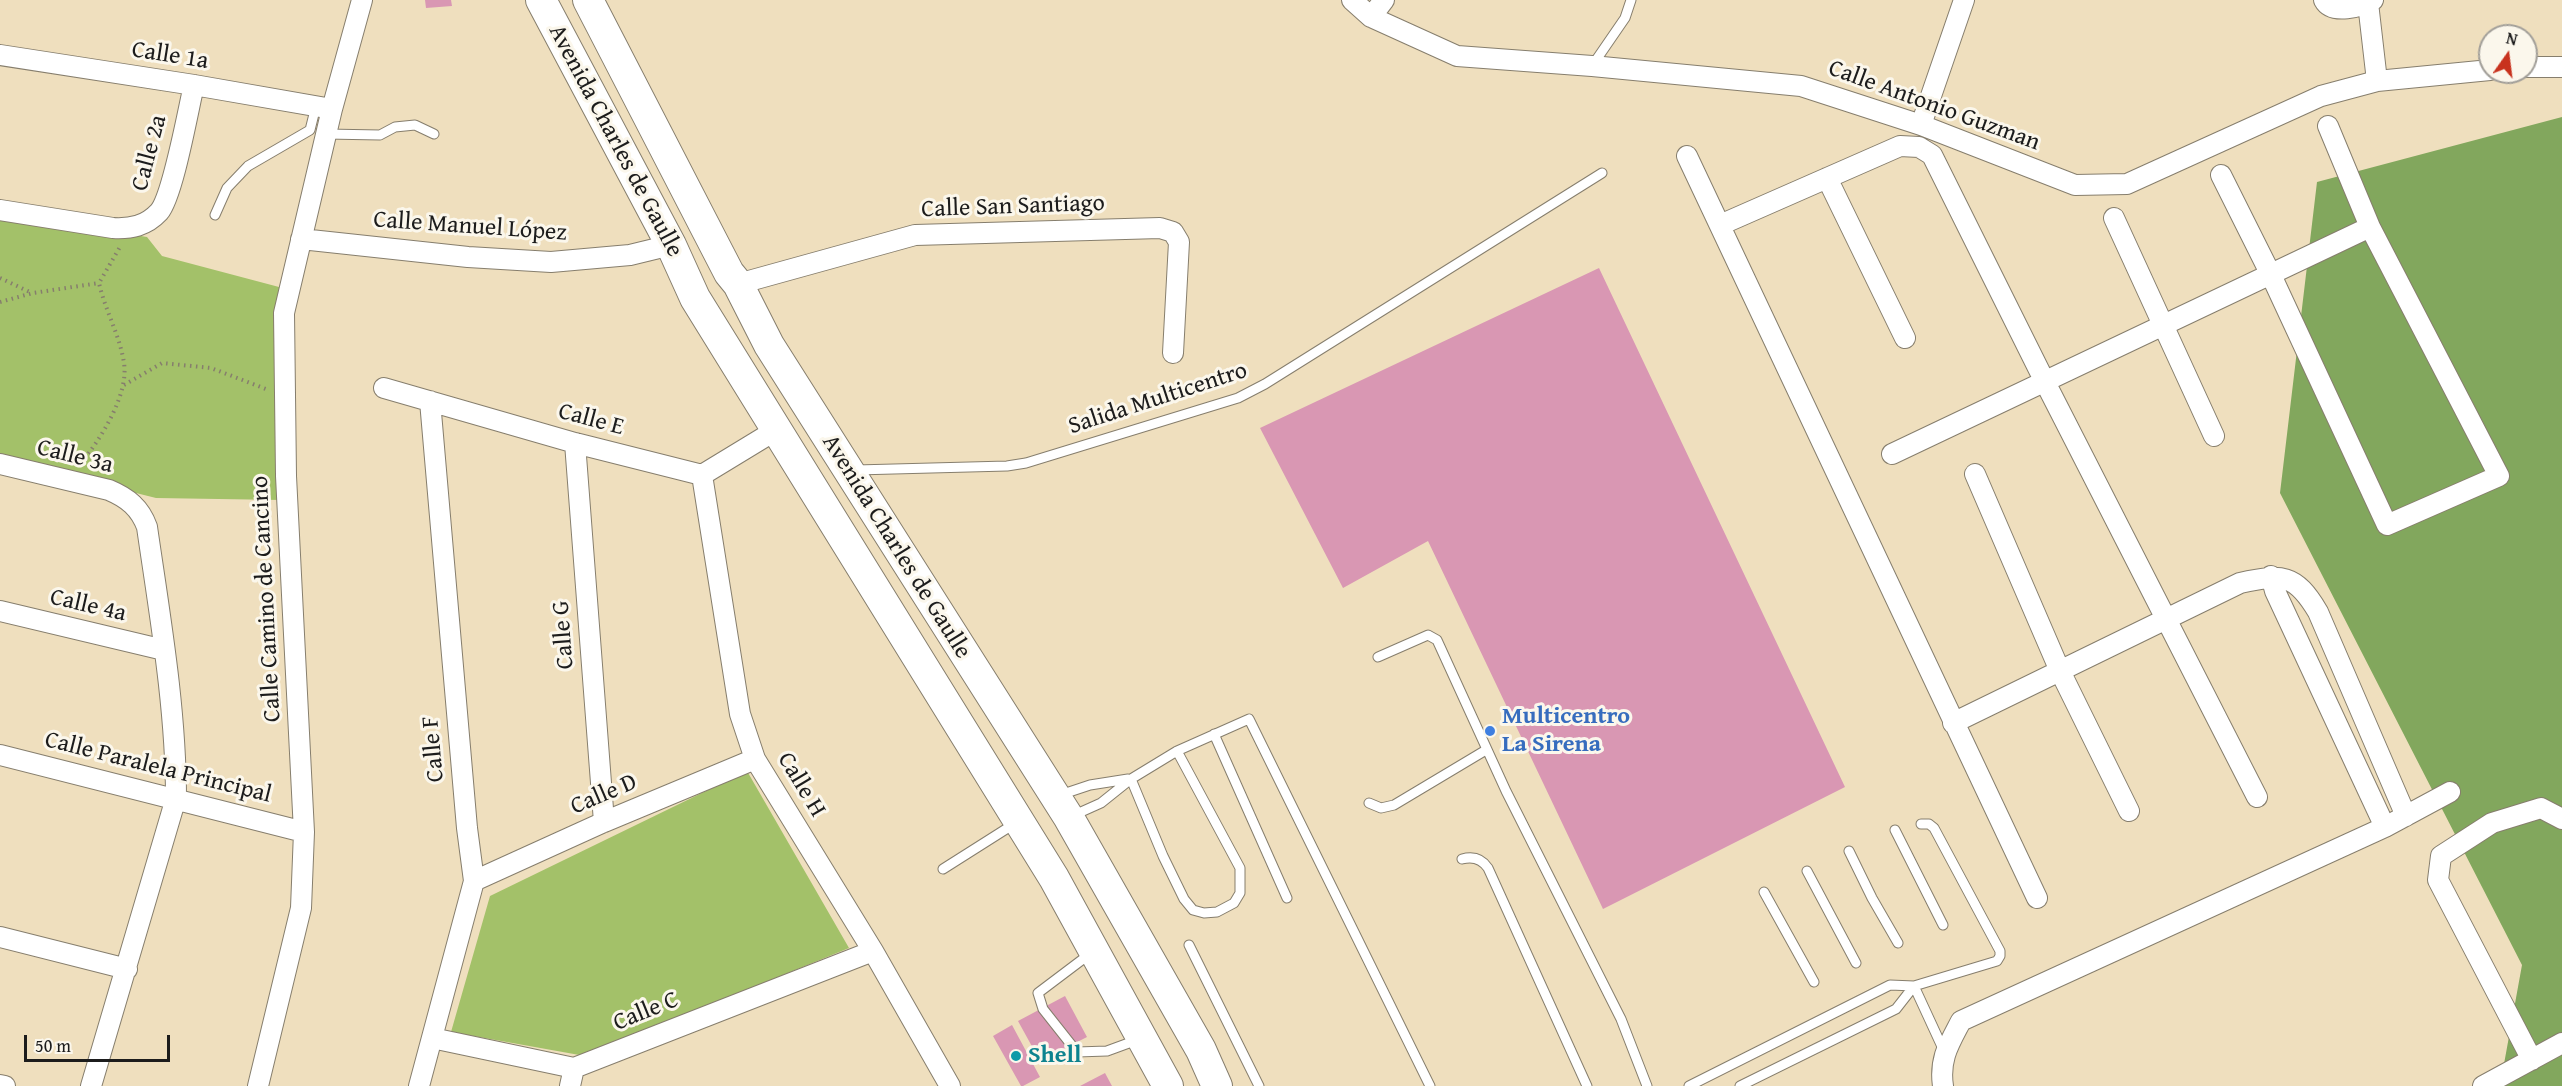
<!DOCTYPE html>
<html>
<head>
<meta charset="utf-8">
<style>
  body { margin:0 }
  #map { position:relative; width:2562px; height:1086px; overflow:hidden; background:#efdfbe; font-family:"Gentium Book Plus",serif }
  canvas { display:block }
  .north { position:absolute; left:2478px; top:24px; width:60px; height:60px; box-sizing:border-box; background:#fbf7ec; border:2px solid #a29f99; border-radius:50%; rotate:14deg; font-size:16px; font-weight:700; line-height:24px; text-align:center; color:#1c1c1c }
  .north::after { content:''; display:block; margin:auto; width:21px; height:27px; background:#c8321e; clip-path:polygon(50% 0,100% 100%,50% 72%,0 100%) }
  .scale { position:absolute; left:24px; top:1035px; width:146px; height:27px; box-sizing:border-box; border:3px solid #1c1c1c; border-top:0; padding-left:8px; font-size:18px; line-height:21px; white-space:nowrap; color:#1c1c1c; -webkit-text-stroke:4px #fbf7ec; paint-order:stroke }
</style>
</head>
<body>
<div id="map">
<canvas width="2562" height="1086"></canvas>
<div class="north">N</div>
<div class="scale">50 m</div>
</div>
<script>
const ctx = document.querySelector('canvas').getContext('2d');
ctx.lineJoin = 'round';
function fill(path, color) { ctx.fillStyle = color; ctx.fill(path, 'evenodd'); }
function stroke(path, color, width, dash) { ctx.strokeStyle = color; ctx.lineWidth = width; ctx.lineCap = dash ? 'butt' : 'round'; ctx.setLineDash(dash || []); ctx.stroke(path); }
function label(font, color, halo, rows, align = 'center') {
  ctx.font = font + ' "Gentium Book Plus",serif'; ctx.lineWidth = 6; ctx.setLineDash([]); ctx.textBaseline = 'middle'; ctx.strokeStyle = halo; ctx.fillStyle = color; for (const [text, x, y, turn = 0] of rows) {
    ctx.save(); ctx.translate(x, y); ctx.rotate((+turn || 0) * Math.PI / 180); ctx.textAlign = isNaN(turn) ? turn : align; if (halo) ctx.strokeText(text, 0, 0); ctx.fillText(text, 0, 0); ctx.restore();
  }
}
fill(new Path2D(`
  M0,213l147,24 15,19 117,31 2,213 -125,-2 -156,-39z
  M747,771l102,177 -264,108 -134,-24 39,-136z`), '#a3c169');
fill(new Path2D(`
  M2562,117v969h-62l22,-121 -242,-472 37,-311z`), '#82a75d');
fill(new Path2D(`
  M425,0h26l1,6 -26,2z
  M1599,268l246,519 -242,122 -175,-368 -85,47 -83,-160z
  M1065,996l22,41 -47,24 -22,-40z
  M1012,1025l28,52 -17,9h-2l-28,-50z
  M1105,1073l7,13h-32z`), '#d997b3');
const service = new Path2D(`
  M1592,66l33,-48 6,-18
  M326,134l54,1 15,-8 20,-2 19,9
  M215,215l12,-27 21,-22 62,-36 6,-24
  M856,470l151,-4 19,-3 212,-65 27,-14 337,-211
  M1378,657l50,-22 9,5 69,151 115,228 26,67
  M1214,734l73,164
  M1131,779l32,77 21,43 9,11 11,3 13,-1 17,-9 6,-10v-25l-63,-117
  M1060,795l30,-10 38,-6
  M1369,803l12,5 13,-3 92,-55
  M1072,816l29,-13 30,-24 46,-28 72,-32 181,367
  M1895,830l48,95
  M1849,851l23,47 26,45
  M1462,859c11,-3 20,0 26,9l99,218
  M943,869l71,-45
  M1807,871l49,92
  M1764,892l50,90
  M1189,945l70,141
  M1091,953l-53,40 5,16 34,43 30,-1 30,-11
  M1914,986l30,65
  M1689,1086l201,-101 24,1 83,-25 3,-5v-5l-66,-123 -5,-4h-8
  M1740,1086l156,-77 18,-23`);
const minor = new Path2D(`
  M1352,0l19,17 86,39 135,10 209,20 120,39 154,60 52,-1 194,-88 56,-15 113,-11
  M2324,0c8,15 37,7 49,0
  M2368,3l9,78
  M1371,17l13,-17
  M0,55l194,30 138,24
  M2526,67h36
  M1921,125l43,-125
  M1687,156l350,742
  M2221,175l50,100 116,250 112,-49 -129,-249
  M1827,178l78,160
  M0,210l113,18c18,1 33,-2 46,-16 14,-16 29,-102 35,-127
  M2114,218l100,218
  M1720,225l180,-79 19,1 13,8 113,227 212,415
  M301,239l167,18 83,5 79,-7 41,-10
  M738,284l177,-49 245,-7 13,4 6,10 -6,111
  M384,388l191,55 127,32 74,-45
  M575,443l29,379
  M1892,454l478,-227 -42,-101
  M0,464l109,26c19,8 31,18 38,37 13,90 29,181 29,271l-85,288
  M1975,474l85,197 69,140
  M702,475l38,239 15,45 118,192 77,135
  M2271,576l4,15 110,236
  M0,611l164,39
  M1953,723l287,-140c42,-9 55,-10 78,29l88,204
  M0,755l304,77
  M474,881l130,-59 151,-63
  M0,937l127,32
  M432,1038l142,30 299,-117
  M2532,1060l-94,-180 3,-24 51,-33 49,-15 21,11
  M0,1085l5,1
  M258,1086l43,-178 3,-76 -18,-356 -2,-163 48,-204 30,-109
  M419,1086l55,-205 -7,-53 -37,-427
  M570,1086l4,-18
  M1943,1086c-4,-27 6,-42 18,-65l424,-194 65,-35
  M2483,1086l79,-43`);
const primary = new Path2D(`
  M541,0l130,245 24,53 359,580 114,208
  M588,0l141,273 9,11 31,61 300,473 132,232 16,36`);
stroke(service, '#867e6d', 11);
stroke(minor, '#867e6d', 22);
stroke(primary, '#867e6d', 32);
stroke(new Path2D(`
  M0,278l32,15
  M0,302l33,-9 66,-10
  M124,385l38,-22 49,5 55,21
  M81,463c19,-23 48,-68 43,-100 -4,-27 -19,-53 -25,-80l21,-36`), '#867e6d', 4, [1.5, 4.5]);
stroke(service, '#fff', 9);
stroke(minor, '#fff', 20);
stroke(primary, '#fff', 30);
for (const [x, y, r, color] of [
  [1490,731,6,"#3f7fe0"],
  [1016,1056,6,"#0f9aa8"]
]) { const dot = new Path2D(); dot.arc(x, y, r, 0, 2 * Math.PI); ctx.fillStyle = color; ctx.fill(dot); stroke(dot, '#fbf7ec', 2); }
label('24px', '#1c1c1c', '#fbf7ec', [
  ["Calle 1a",170,56,9],
  ["Calle Antonio Guzman",1934,106,20],
  ["Avenida Charles de Gaulle",615,141,62],
  ["Calle 2a",150,153,-75],
  ["Calle San Santiago",1013,207,-2],
  ["Calle Manuel López",470,227,4],
  ["Salida Multicentro",1158,399,-18],
  ["Calle E",591,420,15],
  ["Calle 3a",75,457,14],
  ["Avenida Charles de Gaulle",896,547,58],
  ["Calle Camino de Cancino",267,599,-93],
  ["Calle 4a",88,606,13],
  ["Calle G",564,635,-94],
  ["Calle F",434,749,-95],
  ["Calle Paralela Principal",158,768,14],
  ["Calle H",801,785,59],
  ["Calle D",604,795,-23],
  ["Calle C",646,1012,-22]
]);
label('bold 24px', '#366cbe', '#fbf7ec', [
  ["Multicentro",1502,717],
  ["La Sirena",1502,745]
], 'left');
label('bold 24px', '#0d838f', '#fbf7ec', [
  ["Shell",1028,1056]
], 'left');
</script>
</body>
</html>
